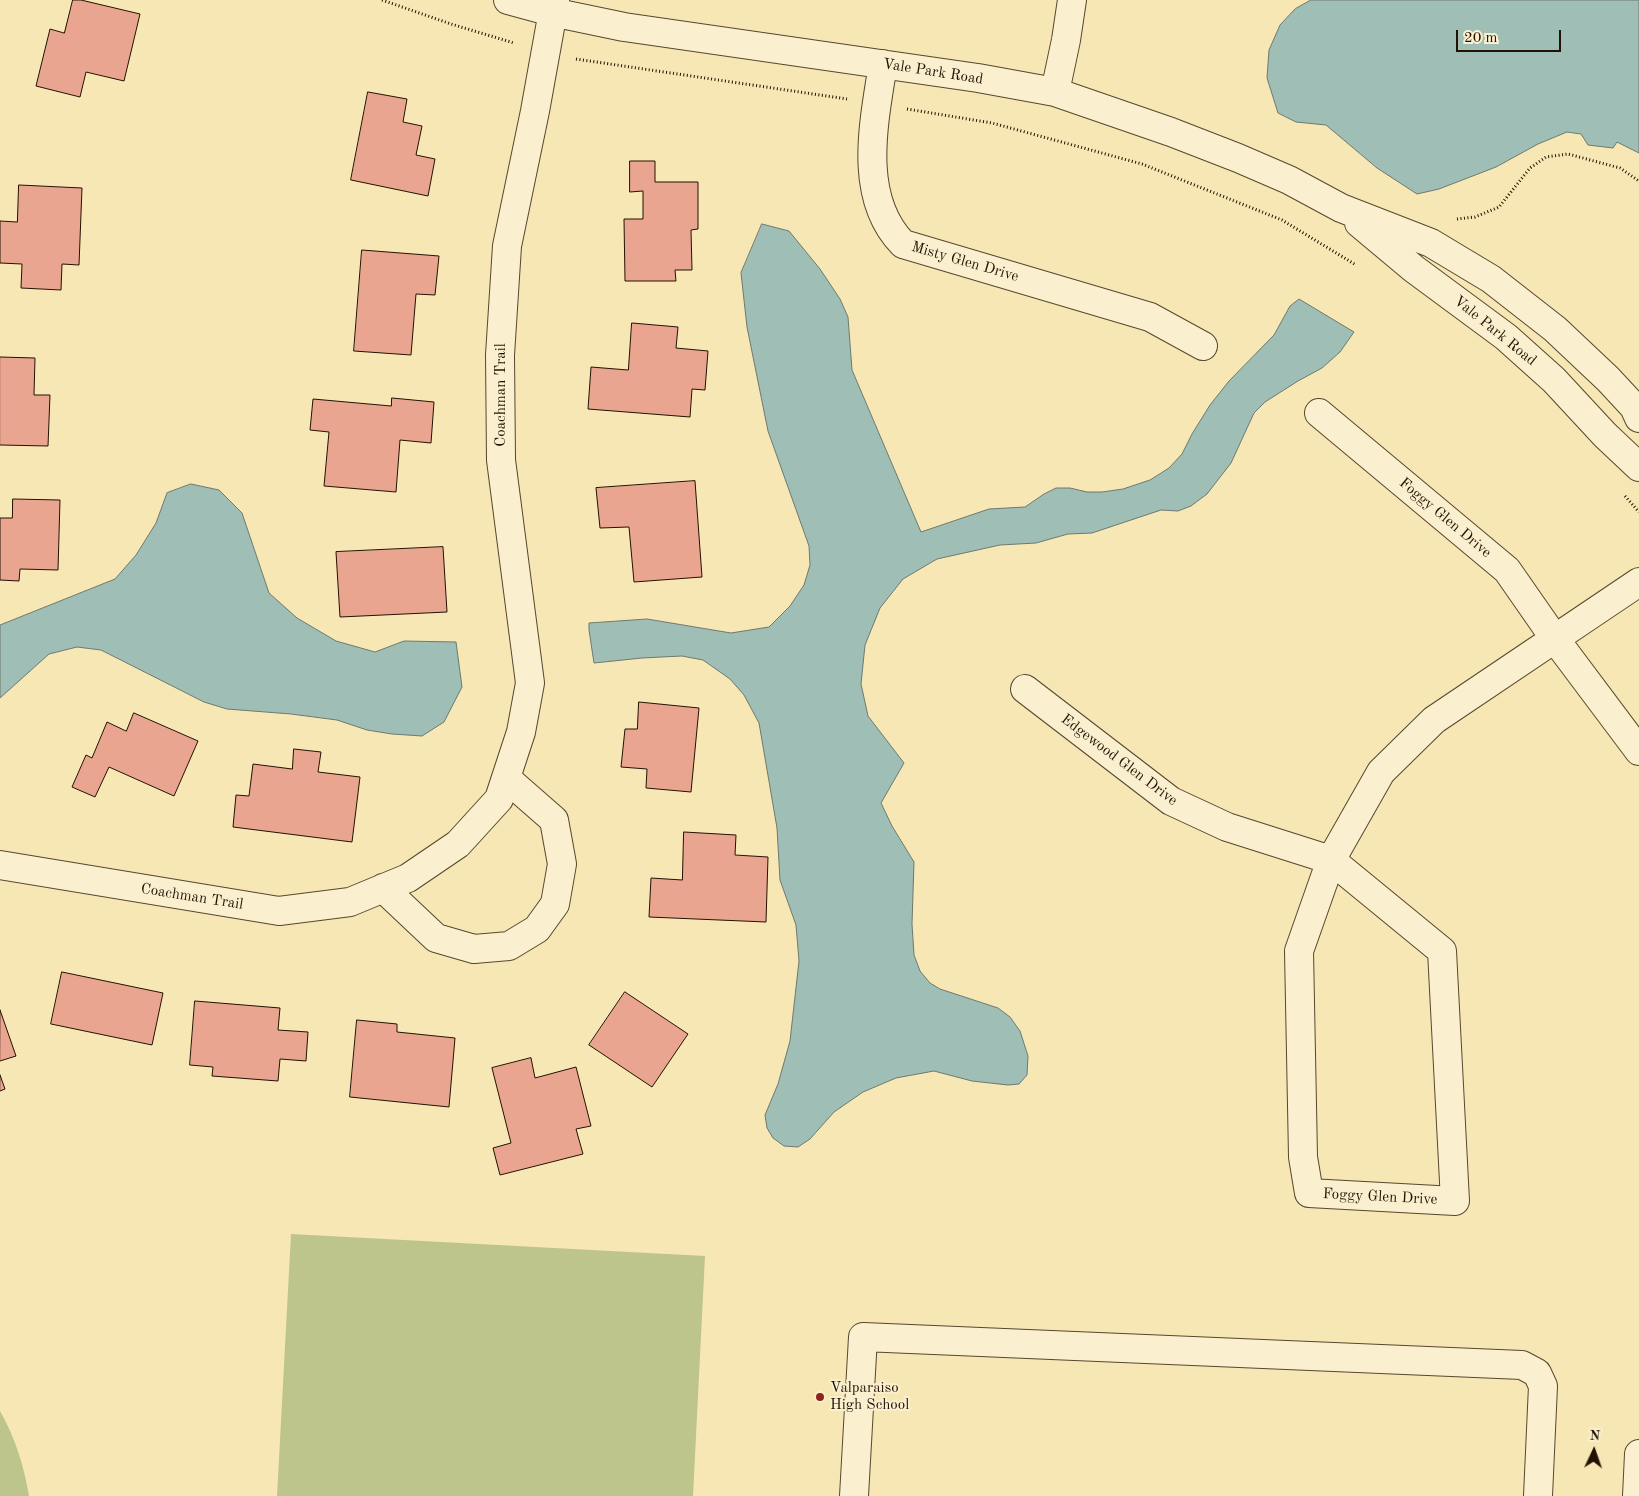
<!DOCTYPE html>
<html>
<head>
<meta charset="utf-8">
<style>
  body { margin:0 }
  #map { position:relative; width:1639px; height:1496px; overflow:hidden; background:#f7e7b4; font-family:"Old Standard TT",serif }
  canvas { display:block }
  .north { position:absolute; left:1569px; top:1426px; width:50px; height:50px; -webkit-text-stroke:4px #faefce; paint-order:stroke; rotate:3deg; font-size:14px; font-weight:700; line-height:20px; text-align:center; color:#221202 }
  .north::after { content:''; display:block; margin:auto; width:18px; height:22px; background:#221202; clip-path:polygon(50% 0,100% 100%,50% 72%,0 100%) }
  .scale { position:absolute; left:1456px; top:30px; width:105px; height:22px; box-sizing:border-box; border:2px solid #221202; border-top:0; padding-left:6px; font-size:15px; line-height:18px; white-space:nowrap; color:#221202; -webkit-text-stroke:4px #faefce; paint-order:stroke }
</style>
</head>
<body>
<div id="map">
<canvas width="1639" height="1496"></canvas>
<div class="north">N</div>
<div class="scale">20 m</div>
</div>
<script>
const ctx = document.querySelector('canvas').getContext('2d');
ctx.lineJoin = 'round';
function fill(path, color) { ctx.fillStyle = color; ctx.fill(path, 'evenodd'); }
function stroke(path, color, width, dash) { ctx.strokeStyle = color; ctx.lineWidth = width; ctx.lineCap = dash ? 'butt' : 'round'; ctx.setLineDash(dash || []); ctx.stroke(path); }
function label(font, color, halo, rows, align = 'center') {
  ctx.font = font + ' "Old Standard TT",serif'; ctx.lineWidth = 4; ctx.setLineDash([]); ctx.textBaseline = 'middle'; ctx.strokeStyle = halo; ctx.fillStyle = color; for (const [text, x, y, turn = 0] of rows) {
    ctx.save(); ctx.translate(x, y); ctx.rotate((+turn || 0) * Math.PI / 180); ctx.textAlign = isNaN(turn) ? turn : align; if (halo) ctx.strokeText(text, 0, 0); ctx.fillText(text, 0, 0); ctx.restore();
  }
}
fill(new Path2D(`
  M291,1234l414,22 -12,240h-416z
  M0,1411c15,26 24,55 29,85h-29z`), '#bec58c');
const water = new Path2D(`
  M1311,0h328v153l-22,-11 -4,6 -25,-3 -7,-11 -14,-2 -29,12 -42,23 -57,22 -22,5 -40,-26 -51,-43 -30,-3 -18,-9 -11,-35 2,-28 11,-25 15,-16z
  M762,224l27,7 31,38 20,30 8,18 4,53 69,162 68,-23 36,-2 19,-13 12,-6h14l17,4h15l21,-3 27,-9 19,-12 13,-14 10,-20 18,-29 19,-24 45,-46 16,-29 9,-7 55,33 -14,20 -18,16 -24,13 -33,21 -11,11 -23,50 -24,31 -16,12 -13,5 -17,-1 -69,23 -24,1 -32,9 -36,2 -63,14 -34,20 -23,29 -15,37 -4,39 7,32 36,47 -23,40 11,23 22,36 -2,62 2,31 6,16 10,12 10,6 58,19 12,9 10,14 8,25 -1,19 -8,9 -11,1 -36,-4 -38,-10 -38,7 -33,14 -29,20 -24,27 -12,8 -14,-1 -11,-8 -6,-10 -2,-13 13,-31 12,-43 9,-80 -3,-36 -16,-45 -3,-52 -18,-105 -15,-28 -14,-16 -27,-19 -21,-4 -40,2 -48,5 -5,-33v-7l58,-4 84,14 38,-6 21,-21 14,-21 6,-20 -1,-19 -41,-115 -21,-104 -6,-54z
  M191,484l28,6 23,23 27,80 28,25 39,23 39,11 29,-11 52,1 6,45 -18,35 -22,14 -30,-2 -25,-4 -30,-10 -46,-6 -64,-5 -23,-7 -103,-52 -24,-3 -28,7 -49,44v-73l115,-46 21,-24 20,-32 11,-30z`);
fill(water, '#9fbeb6');
stroke(water, '#6d796e', 1);
const building = new Path2D(`
  M73,0h8l59,14 -16,67 -38,-9 -6,25 -44,-11 14,-57 14,4z
  M368,92l39,7 -4,23 19,4 -6,29 19,4 -7,37 -77,-16z
  M630,161h25v21h43v47l-7,1 1,40h-17l1,11h-51l-1,-62h19v-28l-13,1z
  M19,185l63,3 -3,77 -17,-1 -1,26 -40,-2 1,-24 -22,-1v-42l17,1z
  M362,250l77,6 -4,39 -19,-1 -5,61 -57,-4z
  M632,323l46,4 -2,21 32,3 -3,39 -13,-1 -2,28 -102,-8 3,-42 37,3z
  M0,357l35,1 -1,37h16l-2,51 -48,-1z
  M392,398l42,4 -3,41 -31,-3 -4,52 -72,-6 5,-54 -19,-2 3,-31 78,7z
  M695,481l7,96 -68,5 -5,-55 -29,1 -4,-40z
  M13,499l47,1 -2,70 -38,-1 -1,12 -19,-1v-62h12z
  M443,547l4,65 -107,5 -4,-65z
  M639,702l60,6 -8,84 -45,-4 1,-19 -26,-2 4,-38h12z
  M134,713l64,28 -24,55 -65,-29 -14,30 -23,-10 14,-32 6,3 15,-36 19,9z
  M294,749l27,3 -3,20 42,5 -8,65 -119,-15 3,-32 13,1 4,-32 39,5z
  M684,832l52,3 -1,20 33,2 -2,65 -117,-5 2,-39 31,2z
  M62,972l101,21 -11,52 -101,-21z
  M625,992l63,42 -36,53 -63,-42z
  M195,1001l85,7 -2,22 30,2 -2,29 -26,-2 -2,22 -66,-5 1,-9 -23,-2z
  M0,1010l16,46 -16,5z
  M357,1020l40,4v8l58,6 -6,69 -99,-10z
  M531,1058l4,20 41,-11 15,59 -15,3 7,25 -83,21 -7,-27 18,-5 -19,-75z
  M0,1075l5,14 -5,2z`);
fill(building, '#e9a590');
stroke(building, '#221202', 1);
const minor = new Path2D(`
  M508,0l44,12 72,15 354,51 77,14 116,40 67,26 51,22 52,28 90,35 60,36 64,50 53,50 26,28 5,11
  M883,64c-9,58 -26,133 20,180l247,73 53,29
  M1055,92l11,-52 6,-40
  M1359,223l55,46 92,68 48,43 51,55 34,32
  M1319,413l188,157 48,69 84,112
  M1025,689l146,112 56,26 104,33 111,91 13,250 -146,-8 -6,-36 -4,-206 32,-91 50,-88 53,-52 205,-138
  M0,865l279,46 71,-9 58,-24 50,-34 41,-45 22,-67 9,-49 -29,-223 -1,-105 7,-109 28,-135 20,-111
  M383,888l53,50 38,11 35,-3 28,-17 18,-25 7,-40 -8,-44 -48,-42
  M854,1496l9,-159 659,28 15,8 6,13 -5,110
  M1637,1496l2,-42`);
stroke(minor, '#57472e', 30);
stroke(new Path2D(`
  M382,0l69,24 63,19
  M576,59l271,40
  M907,109l85,14 150,41 140,56 74,45
  M1457,219l18,-2 24,-10 31,-39 16,-11 22,-3 52,14 19,13
  M1625,496l14,16`), '#221202', 3, [1, 2.5]);
stroke(minor, '#faefce', 28);
for (const [x, y, r, color] of [
  [820,1397,5,"#8f2418"]
]) { const dot = new Path2D(); dot.arc(x, y, r, 0, 2 * Math.PI); ctx.fillStyle = color; ctx.fill(dot); stroke(dot, '#faefce', 2); }
label('15px', '#221202', '#faefce', [
  ["Vale Park Road",933,72,9],
  ["Misty Glen Drive",965,262,16],
  ["Vale Park Road",1495,331,39],
  ["Coachman Trail",501,395,-90],
  ["Foggy Glen Drive",1445,518,40],
  ["Edgewood Glen Drive",1119,760,37],
  ["Coachman Trail",192,897,9],
  ["Foggy Glen Drive",1380,1197,3]
]);
label('15px', '#221202', '#faefce', [
  ["Valparaiso",830,1388],
  ["High School",830,1405]
], 'left');
</script>
</body>
</html>
